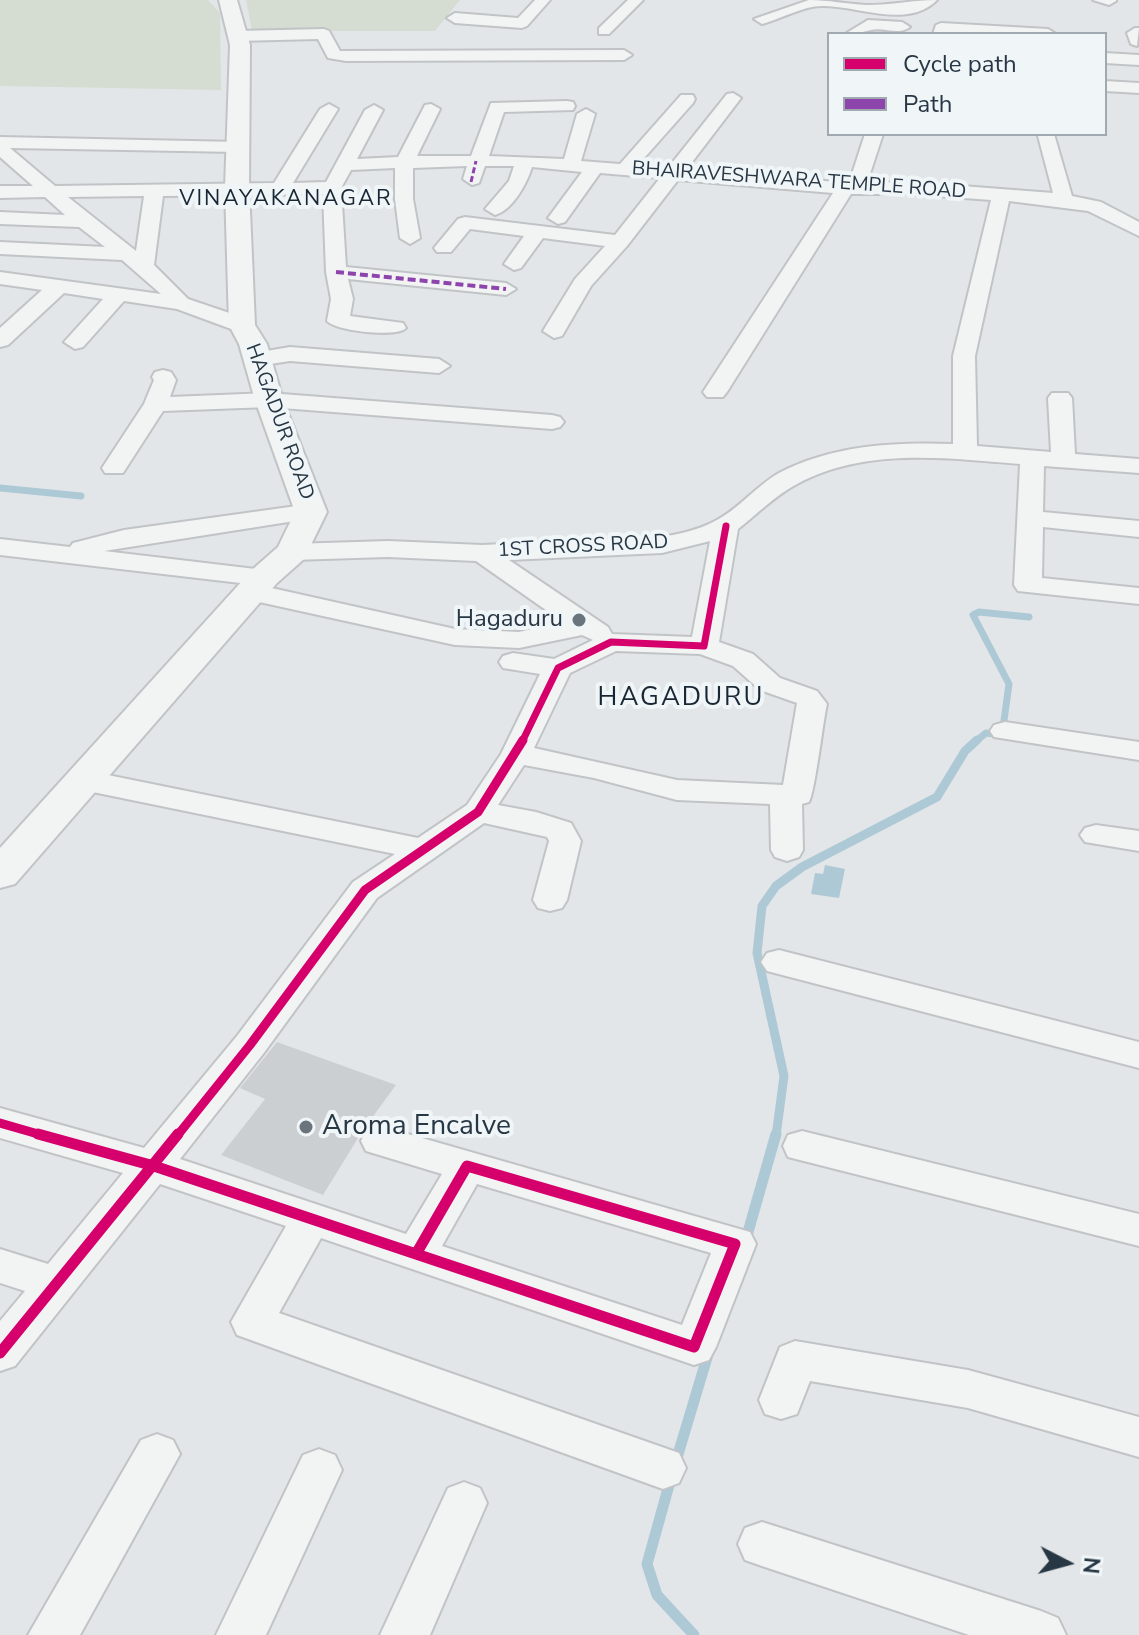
<!DOCTYPE html>
<html>
<head>
<meta charset="utf-8">
<style>
  body { margin:0 }
  #map { position:relative; width:1139px; height:1635px; overflow:hidden; background:#e3e6e8; font-family:"Nunito Sans",sans-serif }
  canvas { display:block }
  .legend { position:absolute; left:827px; top:32px; width:280px; height:104px; box-sizing:border-box; background:#f0f5f8; border:2px solid #a0a9b0; margin:0; padding:10px 14px; list-style:none; font-size:24px; color:#273744 }
  .legend li { display:flex; align-items:center; gap:16px; height:40px }
  .legend b { width:40px; border:2px solid #a0a9b0 }
  .north { position:absolute; left:1027px; top:1523px; width:80px; height:80px; -webkit-text-stroke:6px #f0f5f8; paint-order:stroke; rotate:96deg; font-size:22px; font-weight:700; line-height:32px; text-align:center; color:#273744 }
  .north::after { content:''; display:block; margin:auto; width:28px; height:36px; background:#273744; clip-path:polygon(50% 0,100% 100%,50% 72%,0 100%) }
</style>
</head>
<body>
<div id="map">
<canvas width="1139" height="1635"></canvas>
<ul class="legend">
<li><b style="height:10px;background:#d6006c"></b>Cycle path</li>
<li><b style="height:10px;background:#8e44ad"></b>Path</li>
</ul>
<div class="north">N</div>
</div>
<script>
const ctx = document.querySelector('canvas').getContext('2d');
ctx.lineJoin = 'round';
function fill(path, color) { ctx.fillStyle = color; ctx.fill(path, 'evenodd'); }
function stroke(path, color, width, dash) { ctx.strokeStyle = color; ctx.lineWidth = width; ctx.lineCap = dash ? 'butt' : 'round'; ctx.setLineDash(dash || []); ctx.stroke(path); }
function label(font, color, halo, rows, align = 'center') {
  ctx.font = font + ' "Nunito Sans",sans-serif'; ctx.lineWidth = 8; ctx.setLineDash([]); ctx.textBaseline = 'middle'; ctx.strokeStyle = halo; ctx.fillStyle = color; for (const [text, x, y, turn = 0] of rows) {
    ctx.save(); ctx.translate(x, y); ctx.rotate((+turn || 0) * Math.PI / 180); ctx.textAlign = isNaN(turn) ? turn : align; if (halo) ctx.strokeText(text, 0, 0); ctx.fillText(text, 0, 0); ctx.restore();
  }
}
fill(new Path2D(`
  M0,0h208l12,13 1,77 -221,-4z
  M246,0h214l-25,31h-183z`), '#d5ddd2');
fill(new Path2D(`
  M825,865l20,4 -6,29 -28,-4 4,-21 8,1z`), '#aec9d6');
stroke(new Path2D(`
  M0,488l81,8
  M975,742l11,-9 16,2 7,-51 -36,-69 6,-3 50,5`), '#aec9d6', 7);
stroke(new Path2D(`
  M776,1136l8,-60 -27,-123 5,-47 14,-20 26,-19 135,-70 28,-46 12,-11`), '#aec9d6', 9);
stroke(new Path2D(`
  M746,1239l30,-105
  M676,1461l33,-110
  M671,1478l-24,86 10,31 37,40`), '#aec9d6', 11);
fill(new Path2D(`
  M277,1042l119,43 -33,45 -40,65 -102,-40 44,-56 -25,-11z`), '#cccfd2');
const minor = new Path2D(`
  M535,0h15l-23,26 -5,2 -67,-5 -8,-5 8,-5 63,5z
  M628,0h15l-34,34h-10v-6z
  M809,0c19,0 38,4 58,5 25,0 47,-5 70,-5 -30,30 -80,5 -115,6 -19,0 -41,13 -60,18l-8,-5z
  M1093,0h23v1l-7,4z
  M868,20l34,2 8,5c-12,9 -25,0 -39,3 -9,2 -15,4 -26,4z
  M941,23l107,6 8,5h-123l3,-9z
  M1135,28h4l-2,18 -6,-2 -4,-11z
  M324,29l5,2 11,20 284,-1 8,5 -8,5 -278,1 -18,-3 -10,-19 -81,2 -8,-5 8,-5z
  M1105,53l34,2v10l-34,-2z
  M1105,81l34,2v10l-34,-2z
  M733,93l8,5 -55,72 163,13 16,-49h18l-16,49 43,-1 143,11 -15,-57 16,-2 18,62 29,6 38,20v14l-51,-25 -79,-10 -34,155 2,90 74,6 -3,-54 4,-5h16l4,5 3,56 64,5v14l-95,-7 -1,46 96,9v16l-96,-10 -1,51 97,10v16l-121,-13 -4,-6 6,-121c-74,-6 -155,-17 -223,20 -21,11 -40,30 -59,45l-19,113 34,12 27,24 37,13 10,13c-4,17 -12,89 -18,98l-7,2 1,46 -4,7 -12,4 -12,-4 -4,-7 -1,-46 -93,-4 -83,-22 -70,-13 -26,40 38,7 35,11 10,18 -14,59 -5,8 -12,3 -12,-3 -5,-8 16,-59 -2,-4 -63,-14 -107,75 -114,156 -83,105 226,75 36,-60 -76,-23 -5,-10 5,-10 14,-5 370,106 6,12 -40,103 -7,13 -15,5 -373,-127 -42,75 400,140 7,15 -7,15 -16,6 -426,-154 -6,-13 55,-96 -126,-42 -145,182 -15,5v-50l25,-30 -25,-8v-34l48,15 75,-91 -123,-35v-30l144,40 93,-112 116,-154 42,-28 -312,-64 -11,-3 -5,-7 5,-7 11,-3 335,68 49,-33 34,-51 39,-80 -37,-6 -4,-6 4,-6 10,-3 41,6 39,-19 -11,-5 -63,13 -64,-3 -214,-47 -4,-6 4,-6 8,-2 -249,-29v-16l70,8 3,-4 51,-13 187,-26 9,3 4,5 -4,5 -216,34 160,19 10,2 3,6 -3,6 -16,1 197,44 64,3 44,-10 -87,-61 -88,-4 -96,3 -9,-2 -4,-6 4,-6 9,-2 96,-3 94,4 180,-8c18,-3 36,-7 53,-16 23,-11 41,-35 64,-48 53,-28 116,-31 174,-29v-88l38,-156 -81,-6h-59l-124,198 -4,5h-16l-4,-5 130,-199 -155,-13 -51,66 -36,40 -29,50 -8,2 -11,-7 32,-52 30,-33 -62,-8 -22,30 -7,2 -10,-6 20,-28 -54,-7 -19,23h-14l-3,-4 24,-29 7,-2 150,18 45,-57 -60,-5 -35,49 -7,2 -10,-6 34,-46 -50,-5c-5,16 -19,43 -37,48l-10,-6 24,-28 5,-15h-29l-6,17 -7,2 -9,-6 4,-13 -54,2v31l7,39 -10,6 -10,-6 -5,-39v-31l-44,2 -10,18 5,79 160,16 10,6 -10,6 -158,-16 5,20 -3,17 53,7 3,5c-9,10 -70,3 -79,-7l4,-22 -5,-27 -3,-78 -160,2 -9,69 34,34 62,21 3,5 -3,5h-16l-57,-21 -53,-8 -41,46 -8,2 -11,-7 39,-43 -39,-6 -56,52 -8,2v-19l42,-38 -42,-6v-12l161,22 -39,-34 -122,-6v-12l105,5 -26,-20 -79,-3v-12l65,3 -20,-18 -45,1v-12h33l-33,-29v-20l239,5 9,5 -9,5 -229,-4 45,38 219,-3 46,-74 9,-5 9,5 -45,74 33,-1 39,-72 9,-5 9,5 -26,49 41,-2 27,-52 6,-1 9,5 -23,47h54l20,-53 76,-2 6,1 2,4 -2,4 -69,2 -15,44 75,3 13,-45 9,-5 9,5 -14,47 39,3 61,-69h12l2,4 -2,4 -55,62 30,3 59,-74zM144,196l-8,55 -68,-54zM710,541l-18,96 -80,-3 -4,-7 -99,-67 153,-7zM616,651l84,3 33,12 27,24 37,13 -14,82 -106,-5 -143,-32 36,-75zM477,1184l234,69 -29,72 -240,-79z
  M290,347l149,12 11,7 -11,7 -149,-12 -33,5 -11,-7 3,-5z
  M163,370l8,2 5,8 -6,17 99,-4 283,22 8,2 4,5 -4,5 -8,2 -283,-22 -106,4 -40,62h-18l-3,-5 42,-64 10,-24 -2,-3 3,-5z
  M1005,722l134,20v18l-145,-23 -4,-6 4,-6z
  M1096,825l43,6v20l-54,-9 -5,-7 5,-7z
  M779,950l360,92v26l-372,-97 -6,-9 6,-9z
  M802,1131l337,83v32l-351,-89 -5,-11 5,-11z
  M795,1341l173,29 171,47v40l-171,-49 -158,-27 -13,33 -16,5 -16,-5 -6,-14 21,-53z
  M157,1434l16,6 7,14 -100,181h-52l113,-195z
  M319,1449l16,6 7,15 -76,165h-50l87,-180z
  M464,1482l16,6 7,15 -57,132h-50l68,-147z
  M762,1522l279,89 17,7 8,17h-97l-207,-69 -17,-6 -7,-16 7,-16z`);
const tertiary = new Path2D(`
  M219,0h18l13,45 -1,143 6,137 12,19 16,56 44,112 -23,47 -27,24 -262,301 -15,4v-40l253,-279 25,-22 17,-35 -40,-112 -16,-56 -10,-19 -4,-137 5,-143z`);
stroke(minor, '#c1c4c6', 4);
stroke(tertiary, '#c1c4c6', 4);
fill(minor, '#f2f4f4');
fill(tertiary, '#f2f4f4');
stroke(new Path2D(`
  M471,182l5,-21`), '#8e44ad', 3, [6, 3]);
stroke(new Path2D(`
  M336,272l170,17`), '#8e44ad', 4, [8, 4]);
stroke(new Path2D(`
  M522,742l36,-74 53,-26 93,4 22,-120`), '#d6006c', 7);
stroke(new Path2D(`
  M0,1123l45,13
  M177,1136l73,-91 115,-155 113,-78 45,-72`), '#d6006c', 9);
stroke(new Path2D(`
  M38,1134l116,32 262,88
  M467,1166l268,78 -41,103 -278,-93z
  M0,1353l178,-219`), '#d6006c', 11);
for (const [x, y, r, color] of [
  [579,620,8,"#69747d"],
  [306,1127,8,"#69747d"]
]) { const dot = new Path2D(); dot.arc(x, y, r, 0, 2 * Math.PI); ctx.fillStyle = color; ctx.fill(dot); stroke(dot, '#f0f5f8', 3); }
label('20px', '#273744', '#f0f5f8', [
  ["BHAIRAVESHWARA TEMPLE ROAD",799,181,4],
  ["HAGADUR ROAD",279,422,70],
  ["1ST CROSS ROAD",583,547,-3]
]);
ctx.letterSpacing = '2px';
label('22px', '#192735', '#f0f5f8', [
  ["VINAYAKANAGAR",286,200]
]);
ctx.letterSpacing = '0px';
label('24px', '#273744', '#f0f5f8', [
  ["Hagaduru",563,620]
], 'right');
ctx.letterSpacing = '2px';
label('26px', '#192735', '#f0f5f8', [
  ["HAGADURU",681,699]
]);
ctx.letterSpacing = '0px';
label('28px', '#273744', '#f0f5f8', [
  ["Aroma Encalve",322,1127]
], 'left');
</script>
</body>
</html>
